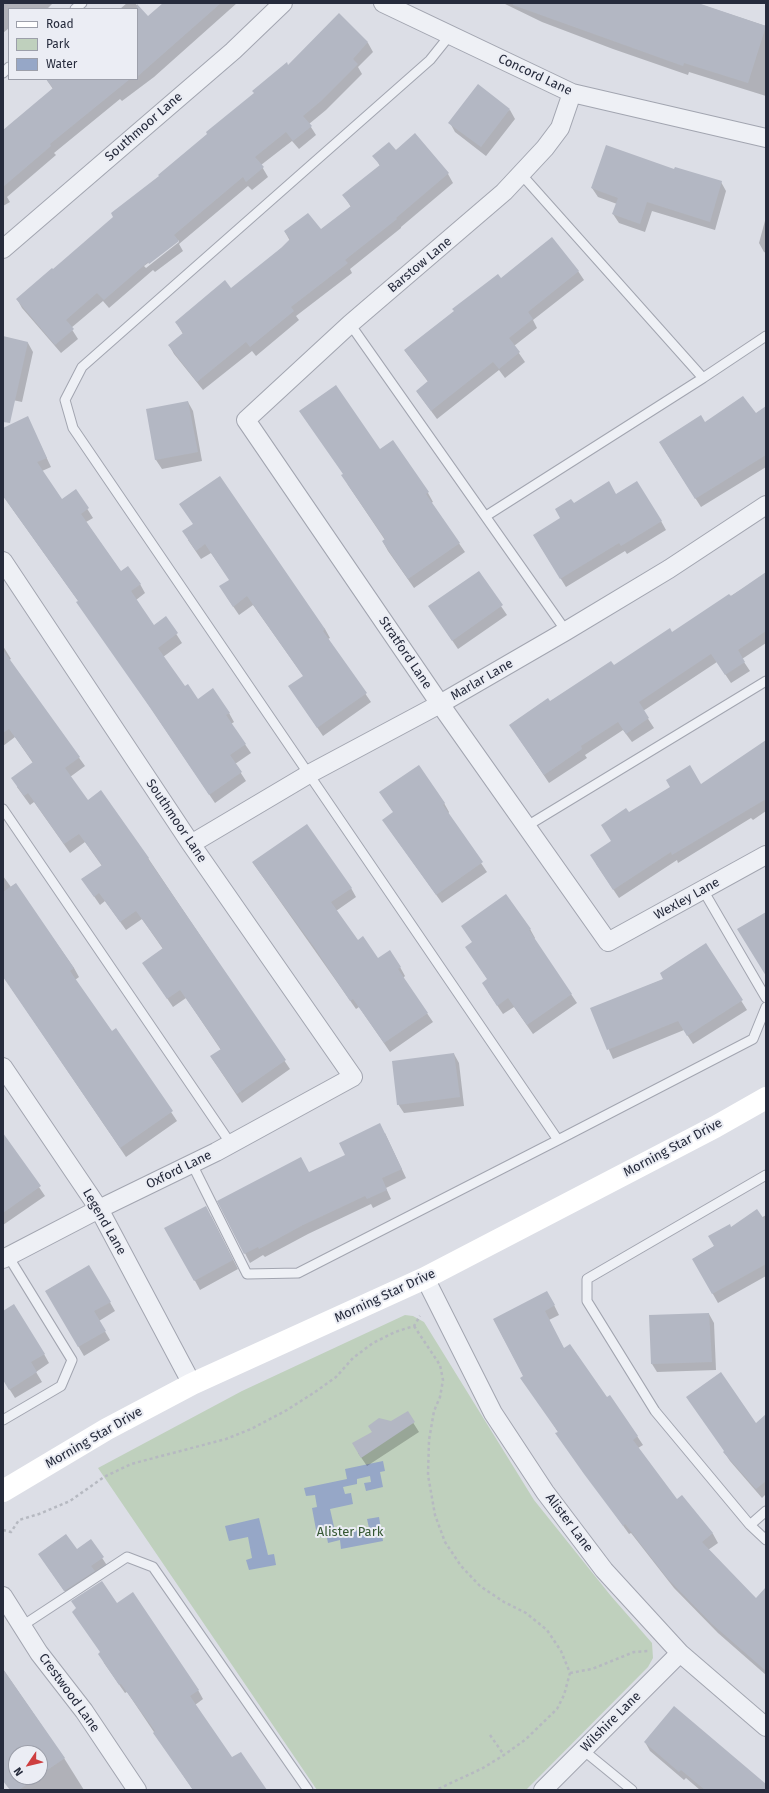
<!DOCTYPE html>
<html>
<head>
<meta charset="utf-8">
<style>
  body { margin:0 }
  #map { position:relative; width:769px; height:1793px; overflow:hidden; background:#dcdee6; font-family:"Fira Sans",sans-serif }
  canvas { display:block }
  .frame { position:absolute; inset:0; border:4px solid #262b3c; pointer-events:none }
  .legend { position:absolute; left:8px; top:8px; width:130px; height:72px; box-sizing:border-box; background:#ebedf4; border:1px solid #9c9faa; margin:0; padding:5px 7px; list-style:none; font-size:12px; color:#262b3c }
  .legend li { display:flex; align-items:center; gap:8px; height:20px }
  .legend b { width:20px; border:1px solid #9c9faa }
  .north { position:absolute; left:8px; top:1745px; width:40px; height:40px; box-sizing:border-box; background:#ebedf4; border:1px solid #9c9faa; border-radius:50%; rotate:235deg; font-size:11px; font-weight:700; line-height:16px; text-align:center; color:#262b3c }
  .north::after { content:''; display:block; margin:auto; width:14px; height:18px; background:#ce3e3f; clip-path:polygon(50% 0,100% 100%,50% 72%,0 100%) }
</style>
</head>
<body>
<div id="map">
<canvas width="769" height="1793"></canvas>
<div class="frame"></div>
<ul class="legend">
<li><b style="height:5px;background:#fff"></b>Road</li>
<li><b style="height:11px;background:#bfd0bd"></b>Park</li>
<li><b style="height:11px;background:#96a7c7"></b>Water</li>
</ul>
<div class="north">N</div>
</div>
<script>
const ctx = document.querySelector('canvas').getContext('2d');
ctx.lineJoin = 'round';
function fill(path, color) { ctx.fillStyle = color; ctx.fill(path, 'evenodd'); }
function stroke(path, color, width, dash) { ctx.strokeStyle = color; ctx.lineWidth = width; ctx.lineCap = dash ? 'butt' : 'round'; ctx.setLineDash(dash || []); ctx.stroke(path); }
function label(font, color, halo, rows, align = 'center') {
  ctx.font = font + ' "Fira Sans",sans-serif'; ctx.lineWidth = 4; ctx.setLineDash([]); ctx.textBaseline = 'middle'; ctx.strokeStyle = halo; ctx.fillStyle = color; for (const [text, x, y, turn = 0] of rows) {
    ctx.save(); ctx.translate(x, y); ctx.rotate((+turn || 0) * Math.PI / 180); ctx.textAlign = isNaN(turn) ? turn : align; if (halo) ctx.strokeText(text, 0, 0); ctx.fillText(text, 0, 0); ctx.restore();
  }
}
fill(new Path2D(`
  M405,1315l8,1 11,6 110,178 77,96 41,47 1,15 -5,9 -122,123h-209l-219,-322 144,-77z`), '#bfd0bd');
fill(new Path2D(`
  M383,1461l2,10 -5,1 3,15 -17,4 -2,-8 7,-1 -1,-6 -13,3v5l-14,3 2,7 6,-1 2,11 -23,5 5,22 6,-1 2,3 26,-5 -2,-9 12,-2 4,24 -42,8 -1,-9 -12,3 -2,-10 -9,2 -5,-27 5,-1 -2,-12 -9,1 -2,-8 43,-9 -2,-10z
  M259,1518l9,37 6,-1 2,11 -27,5 -3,-10 6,-2 -4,-21 -19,4 -4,-15z`), '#96a7c7');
fill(new Path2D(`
  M3,3h50l-6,6h-38v19l-6,5z
  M127,3h8l13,15 16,-15h73l-83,74 -32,24 -2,-2 -66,54 2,2 -49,42 3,5 -7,4v-75l50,-42 -7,-10h91v-70h-17z
  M503,3h193l70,23v70l-77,-24 -1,3 -75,-26 -71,-27z
  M339,15l29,28 5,9 -15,15 4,7 -36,36 -17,14 7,11 -17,14 -7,-8 -31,24 7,12 -16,13 -4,-4 -69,58 4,7 -28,21 -2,-2 -44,38 -6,-7 -32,27 7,11 -17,14 -39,-45 -5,-9 36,-28 235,-205zM179,240v2l-33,26 -2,-2z
  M510,110l5,9 -29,37 -31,-24 -5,-9z
  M415,135l33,39 5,9 -52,44v1l-51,41 2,4 -56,43 3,4 -43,36 -4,-5 -49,39 -29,-36 -5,-9 14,-11 -7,-12 55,-32 59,-49 -5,-9 36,-1 30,-24 -7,-11 36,-30 -6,-10 21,-5z
  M675,170l46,12 5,9 -11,39 -63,-19 -7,21 -26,-9 -6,-9 4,-10 -19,-7 -6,-9z
  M766,217v36l-2,-1 -5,-9z
  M578,271l6,9 -51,40 4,8 -23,18 11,16 -20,16 -6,-8 -62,49 -20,-27 12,-9 -24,-32 96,-72z
  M3,337l25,6 5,9 -11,50 -19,-4z
  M188,402l5,9 9,50 -40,8 -6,-9 -9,-50z
  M766,407v60l-65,40 -36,-56 40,-27 50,-10z
  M32,427l19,40 -9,4 20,29 14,-9 17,27 -7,4 35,50 19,12 5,9 -9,7 18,26 12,-8 16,25 -19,14 22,30 13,13 31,13 5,9 -3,2 20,29 -16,11 11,17 -31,22 -136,-201 -76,-106v-67z
  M393,441l35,52 5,9 -2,1 34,49 -51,36 -26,-37 -5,-9 2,-2 -37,-55 -4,-10z
  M616,495l45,26 5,9 -39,24 -2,-3 -59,36 -27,-43 34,-39z
  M193,524l132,105 5,9 -2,1 43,63 -48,34 -28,-41 9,-18 -51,-72 -14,10 -13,-19 4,-16 -19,-27 -10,6 -13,-19z
  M478,572l29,43 -49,34 -23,-34z
  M766,574v69l-24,16 8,12 -19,12 -14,-21 -74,49 11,17 -22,14 -9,-12 -38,25 2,3 -38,25 -33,-49 34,-32 122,-69z
  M3,646l8,13 -2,1 76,106 -15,11 18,24 60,57 142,211 -48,34 -31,-46 10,-7 -35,-52 -13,9 -24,-35 14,-23 -21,-30 -16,11 -21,-29 -5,4 -18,-26 20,-13 -17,-24 -15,11 -36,-51 -4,3 -13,-18 16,-24 -18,-26 -12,9z
  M766,741v70l-13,9 -2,-2 -73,45 -1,-3 -58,38 -23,-34 33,-50 72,-29z
  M380,792l64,11 5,9 -1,2 39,58 -45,31 -53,-74 5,-16z
  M253,863l98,25 5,9 -20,14 21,30 21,19 22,7 5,9 -2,2 30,44 -43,30 -31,-45 -3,2z
  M3,876l8,11 4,-3 59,84 5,9 -4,3 37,52 4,-3 61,92 -51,36 -123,-181z
  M462,926l68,3 5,9 -1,1 43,64 -44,31 -19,-27 -11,7 -15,-22v-12l-22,-33 7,-4z
  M706,945l41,65 -54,34 -9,-14 -71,29 -22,-50 73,-30z
  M454,1054l5,9 5,43 -60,7 -6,-9z
  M385,1133l21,45 -20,10 5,11 -18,9 -2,-4 -63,30 -43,23 -2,-2 -13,8 -32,-62 92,-24z
  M3,1134l42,62 -42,29z
  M766,1215v61l-48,27 -25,-44z
  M211,1216l27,53 -38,21 -34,-62z
  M89,1266l26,45 -16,10 11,19 -26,16 -38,-65z
  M552,1301l7,14 -10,5 15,29 73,87 6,9 -5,3 39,53 5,-5 31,38 5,9 -10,7 48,49 10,-6v82l-48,-42 -44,-45 -43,-55 -2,1 -72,-100 1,-2 -34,-55 -30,-57z
  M3,1312l41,42 5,9 -13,9 6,10 -27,16 -12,-19z
  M709,1314l5,9 2,47 -59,2 -5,-8z
  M407,1413l12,19 -52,34 -9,-13 34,-31z
  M766,1416v78l-4,4 -32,-37 -6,-9z
  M91,1541l17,26 -38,32 -25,-36 32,-13z
  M117,1604l81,86 5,9 -8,6 37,54 34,31h-73l-66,-98 -2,1 -21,-30 -3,-10z
  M3,1669l61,89 20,32h-73l-8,-12zM16,1753h24v24h-24z
  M645,1742l120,43 1,-2v7h-66l-14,-12 -2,2 -34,-29z`), '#0003');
fill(new Path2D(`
  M163,3h58l-84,74v-73l11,12z
  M513,3h185l68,23 -18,57 -64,-20 -1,3 -170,-61z
  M339,13l29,29 -15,17 5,5 -37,37 -18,15 9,10 -19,15 -7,-9 -31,25 9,10 -18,15 -3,-5 -69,58 5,6 -30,23 -1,-2 -44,38 -7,-7 -31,27 8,9 -19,16 -39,-46 36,-31 1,1 60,-52 -2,-4 48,-37 -1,-1 49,-41 -1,-2 48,-39 -2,-2 35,-29 1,3z
  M46,79h84l-80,65 1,2 -48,41v-57l50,-42z
  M478,84l32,25 -29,38 -33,-24z
  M415,133l34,40 -53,45 1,1 -52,41 3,3 -57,44 3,4 -44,36 -4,-5 -49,40 -29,-37 15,-12 -8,-11 50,-42 6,8 50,-40 9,-9 -6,-8 24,-18 13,16 30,-23 -9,-11 38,-30 -8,-9 17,-14 7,8z
  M606,145l68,24 1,-2 47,14 -12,41 -63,-20 -7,22 -28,-10 6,-16 -27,-10z
  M552,237l27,34 -51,41 5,7 -24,19 11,14 -21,17 -6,-7 -62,49 -15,-20 12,-10 -24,-31 50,-39 -2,-2 46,-35 3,4z
  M3,336l25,6 -18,81 -7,-1z
  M336,385l44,64 13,-9 36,52 -3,2 34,49 -52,36 -26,-38 3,-2 -44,-64 2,-1 -44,-63z
  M743,396l13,17 10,-7v49l-71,44 -36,-57 42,-27 4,7z
  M188,401l10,51 -43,8 -9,-51z
  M28,416l19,42 -10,4 25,37 14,-10 13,19 -8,6 40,57 7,-5 13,18 -10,7 23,34 12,-9 12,17 -20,15 27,38 3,-2 10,15 15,-11 17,25 -4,2 20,29 -16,11 12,17 -33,23 -58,-86 -75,-107 2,-1 -75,-105v-68z
  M220,476l105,153 -2,2 44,62 -50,35 -29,-42 15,-10 -56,-80 -14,11 -14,-21 10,-6 -24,-36 -9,7 -14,-20 11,-7 -14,-20z
  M609,481l7,13 21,-13 25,40 -41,25 -2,-3 -59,36 -27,-44 27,-17 -5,-9 16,-10 3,4z
  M479,571l24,34 -51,36 -24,-35z
  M766,572v59l-28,19 7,12 -20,13 -14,-21 -72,48 10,16 -23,16 -8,-12 -37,24 1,3 -38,26 -35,-50 39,-27 2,3 61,-40 3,4 56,-37 2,4 57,-38 2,2z
  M3,650l77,107 -15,11 23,32 13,-10 48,68 -1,1 138,201 -49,34 -27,-38 11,-7 -41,-59 -13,9 -25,-36 21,-15 -27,-37 -16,11 -21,-29 -5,4 -13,-18 21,-14 -23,-31 -15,10 -36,-51 -4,3 -13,-18 22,-16 -24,-33 -6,4z
  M766,740v59l-94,56 -1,-3 -58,38 -23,-35 21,-14 -10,-16 25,-17 3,4 41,-25 -4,-7 24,-15 11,19z
  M419,765l26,38 -2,2 40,57 -47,33 -54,-75 11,-8 -14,-20z
  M307,824l45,64 -21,14 27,38 5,-4 15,22 12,-8 11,17 -3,2 30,44 -44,30 -31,-44 -3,2 -36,-54 -62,-85z
  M16,883l58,85 -4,3 42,60 4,-3 57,83 -53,37 -117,-171v-85z
  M506,894l25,35 -2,1 43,64 -45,31 -19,-27 -11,8 -15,-23 5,-4 -22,-32 7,-5 -11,-16z
  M766,912v64l-29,-47z
  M706,943l37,57 -56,36 -9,-15 -71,29 -17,-42 73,-29 -3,-6z
  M454,1053l6,44 -63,8 -5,-44z
  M380,1123l22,46 -20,9 5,12 -20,9 -2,-3 -62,29 -44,24 -1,-2 -14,7 -27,-53 84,-44 8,15 36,-17 -6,-12z
  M3,1133l38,53 -38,27z
  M206,1206l27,54 -39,21 -30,-53z
  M757,1209l9,13v42l-54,30 -20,-35 22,-13 -6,-10 22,-12 1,3z
  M89,1265l22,37 -17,9 12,20 -28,16 -33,-56z
  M547,1291l8,14 -10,6 19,37 6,-4 37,53 3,-2 28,41 -5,4 44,59 5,-4 31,38 -11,9 54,56 10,-11v84l-54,-47 -44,-45 -43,-55 -2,2 -39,-52 -29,-41 3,-1 -38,-54 3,-2 -30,-57z
  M14,1304l31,50 -14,8 6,10 -28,18 -6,-10v-69z
  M709,1313l3,49 -61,2 -2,-49z
  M721,1372l35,51 10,-9v67l-10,8 -33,-37 1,-1 -38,-54z
  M408,1411l7,11 -54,36 -9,-15 20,-11 -4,-6 11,-8 12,3z
  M66,1534l11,15 14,-10 13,18 -13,9 4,5 -31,20 -26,-37z
  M102,1581l15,22 16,-11 66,98 -9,6 42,61 9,-5 26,38h-74l-40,-57 2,-2 -34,-47 -2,1 -21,-31 2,-2 -28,-40 4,-4 -5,-7z
  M3,1669l62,89 -25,17v-22h-24v24h21l-18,13h-9l-7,-9z
  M674,1706l92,78v6h-61l-24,-20 -2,2 -35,-30z`), '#b3b7c3');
const lane = new Path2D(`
  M75,9l7,-6
  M3,73l6,-6
  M350,324l216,307
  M703,378l63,-42
  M486,516l217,-138 -182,-204
  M3,809l228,335
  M527,826l239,-145
  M703,890l63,108
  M558,1140l195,-101 13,-32
  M192,1164l55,110 51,-1 260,-133 -485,-712 -8,-28 17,-33 348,-307 20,-25
  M766,1175l-179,104v22l68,110 95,114 16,-14
  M3,1420l58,-34 11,-26 -64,-104
  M750,1525l16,15
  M22,1626l105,-69 26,10 155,223
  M583,1750l49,40`);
const street = new Path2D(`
  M383,3l189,90 194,45
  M572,93l-12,35 -15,20 -41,44 -154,132 -104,96 194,284 168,238 158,-87
  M3,249l230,-198 50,-48
  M3,561l188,283 162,233 -137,75 -117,57 -96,50
  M191,844l118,-70 131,-70 126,-73 103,-62 97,-64
  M3,1067l96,142 93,175
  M425,1278l68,135 52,79 59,78 76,83 86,74
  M3,1596l36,57 45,58 53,79
  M543,1790l137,-137`);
stroke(lane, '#a2a5b0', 11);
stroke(street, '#a2a5b0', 20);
stroke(new Path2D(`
  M414,1326l26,39 3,15 -3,17 -6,14 -5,29 -1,35 7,40 10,27 16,24 19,20 24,16 22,11 21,17 14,21 9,22 -6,22 -7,14 -32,31 -21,15 -21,13 -47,22
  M3,1530l8,2 8,-12 20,-6 31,-13 34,-24 27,-13 95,-25 25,-10 36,-19 28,-18 21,-15 17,-19 20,-15 22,-11 19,-6 6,-10
  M570,1673l22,-4 42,-17 15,-1
  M490,1735l14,20`), '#b6b9c1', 2.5, [3, 3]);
stroke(lane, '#eef0f5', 9);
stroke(street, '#eef0f5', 18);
stroke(new Path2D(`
  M3,1491l104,-62 85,-45 233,-106 290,-151 51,-29`), '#fff', 22);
label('13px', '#262b3c', '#ebedf4', [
  ["Concord Lane",535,75,25],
  ["Southmoor Lane",144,127,-41],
  ["Barstow Lane",420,265,-40],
  ["Stratford Lane",405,653,56],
  ["Marlar Lane",482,680,-30],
  ["Southmoor Lane",176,821,56],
  ["Wexley Lane",687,899,-29],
  ["Morning Star Drive",673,1148,-28],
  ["Oxford Lane",179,1170,-26],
  ["Legend Lane",104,1222,60],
  ["Morning Star Drive",385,1296,-25],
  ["Morning Star Drive",94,1438,-30],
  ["Alister Lane",569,1523,53],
  ["Crestwood Lane",69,1693,54],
  ["Wilshire Lane",611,1722,-45]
]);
label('13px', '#355833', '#ebedf4', [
  ["Alister Park",350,1532]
]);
</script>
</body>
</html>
